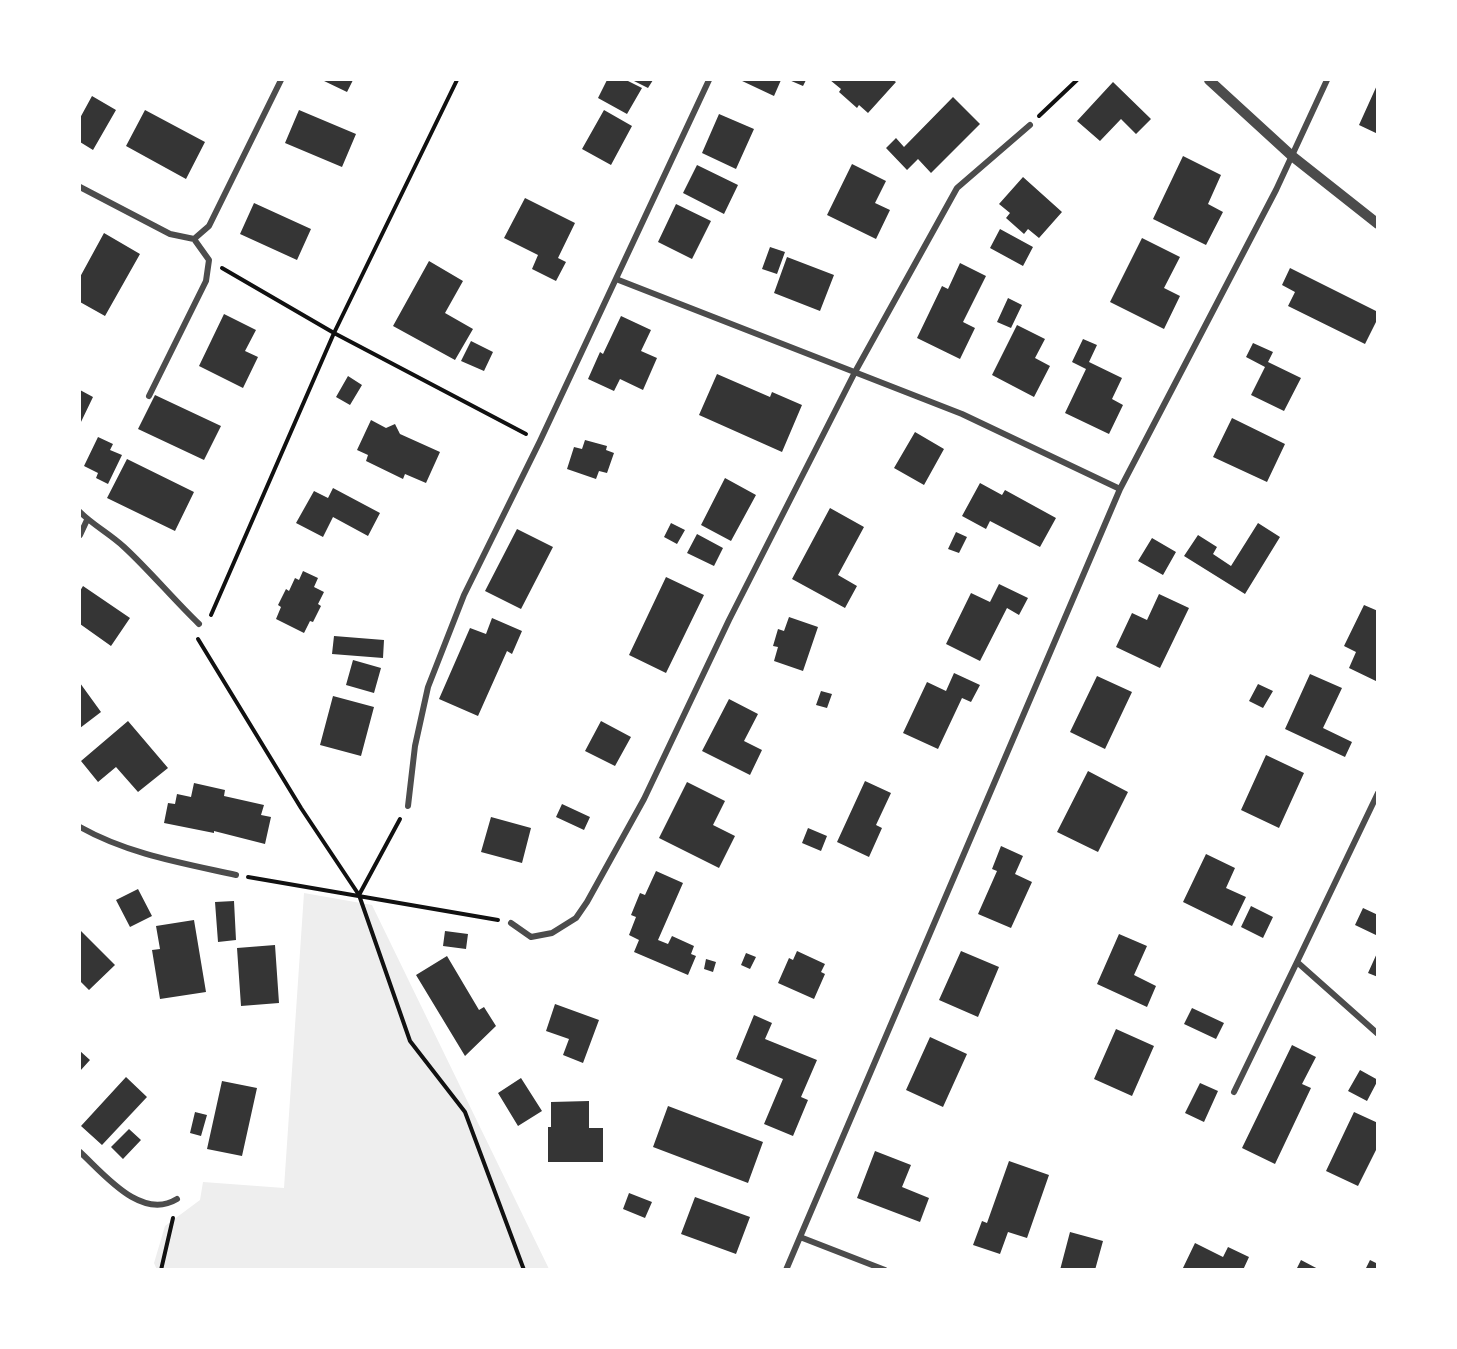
<!DOCTYPE html>
<html>
<head>
<meta charset="utf-8">
<style>
  body { margin:0 }
  #map { position:relative; width:1457px; height:1349px; overflow:hidden; background:#fff; font-family:Rubik,sans-serif }
  canvas { display:block }
  .frame { position:absolute; inset:0; border:81px solid #fff; pointer-events:none }
</style>
</head>
<body>
<div id="map">
<canvas width="1457" height="1349"></canvas>
<div class="frame"></div>
</div>
<script>
const ctx = document.querySelector('canvas').getContext('2d');
ctx.lineJoin = 'round';
function fill(path, color) { ctx.fillStyle = color; ctx.fill(path, 'evenodd'); }
function stroke(path, color, width, dash) { ctx.strokeStyle = color; ctx.lineWidth = width; ctx.lineCap = dash ? 'butt' : 'round'; ctx.setLineDash(dash || []); ctx.stroke(path); }
fill(new Path2D(`
  M304,893l68,12 177,364 -392,1 -3,-7 11,-37 35,-26 3,-18 81,6z`), '#eee');
fill(new Path2D(`
  M322,80h31l-6,12z
  M607,80h19l16,8 -15,26 -29,-16z
  M632,80h21l-5,8z
  M740,80h41l-7,16z
  M789,80h17l-3,6z
  M830,80h63l3,2 -28,31 -9,-8 -2,3 -18,-16 2,-3z
  M1113,82l38,37 -15,15 -15,-15 -21,22 -23,-20z
  M1378,83v51l-19,-9z
  M92,96l24,14 -23,40 -13,-8v-24z
  M953,97l27,27 -49,49 -13,-14 -11,11 -21,-22 10,-10 8,9z
  M145,110l60,32 -19,37 -60,-33z
  M299,110l57,24 -14,33 -57,-24z
  M604,110l28,16 -21,39 -29,-16z
  M719,114l35,15 -18,40 -34,-16z
  M1183,156l38,19 -13,29 15,8 -17,33 -53,-26z
  M852,164l34,17 -11,22 15,7 -14,29 -49,-24z
  M697,165l41,20 -14,29 -41,-21z
  M1023,177l39,35 -23,26 -11,-9 -4,5 -18,-16 4,-5 -11,-9z
  M525,198l50,25 -17,35 8,4 -10,19 -24,-12 6,-14 -34,-17z
  M254,203l57,26 -14,31 -57,-26z
  M676,204l35,17 -19,38 -34,-17z
  M1000,229l33,18 -10,19 -33,-18z
  M104,233l36,21 -35,62 -25,-14v-25z
  M1142,238l38,19 -16,31 16,8 -16,33 -54,-27z
  M770,247l15,5 -8,22 -15,-5z
  M787,257l47,18 -14,36 -46,-18z
  M429,261l34,20 -18,32 28,16 -18,31 -62,-34z
  M960,263l26,13 -23,46 12,6 -15,31 -43,-21 25,-52 6,3z
  M1290,268l88,44v6l-13,26 -77,-38 7,-14 -13,-7z
  M1008,298l14,7 -11,23 -14,-6z
  M224,314l32,16 -11,21 13,6 -15,31 -44,-22z
  M621,316l30,14 -10,21 16,7 -14,32 -23,-11 -6,12 -26,-12 12,-27 3,2z
  M1017,325l28,14 -10,19 15,8 -16,31 -42,-22z
  M1083,339l14,6 -8,17 33,16 -10,21 11,6 -14,29 -44,-21 21,-44 -14,-7z
  M471,341l22,11 -9,19 -23,-10z
  M1253,343l20,9 -5,10 33,16 -17,33 -33,-16 14,-28 -19,-10z
  M717,374l53,23 2,-5 30,13 -20,47 -83,-37z
  M348,376l14,9 -12,20 -14,-8z
  M80,390l13,7 -13,27z
  M155,395l66,31 -17,34 -66,-31z
  M1232,418l53,26 -18,38 -54,-25z
  M371,420l15,8 9,-4 5,10 40,18 -14,31 -21,-9 -2,5 -37,-18 2,-6 -11,-5z
  M915,432l29,17 -20,36 -30,-17z
  M98,437l15,7 -3,6 12,5 -14,29 -12,-6 2,-5 -14,-7z
  M585,440l22,6 -1,4 8,3 -7,20 -8,-2 -3,8 -29,-10 7,-22 8,2z
  M127,459l67,33 -19,39 -68,-33z
  M725,478l31,17 -25,46 -30,-16z
  M980,483l22,12 3,-5 51,28 -16,29 -50,-26 -4,8 -24,-13z
  M333,488l47,25 -12,23 -35,-19 -10,20 -27,-14 18,-32 14,7z
  M830,508l34,19 -26,48 19,11 -12,22 -53,-29z
  M671,523l14,7 -8,14 -13,-7z
  M1258,523l22,14 -35,57 -61,-38 14,-21 19,12 -4,7 18,12z
  M517,529l36,18 -32,62 -36,-18z
  M956,532l11,5 -8,16 -11,-4z
  M697,534l26,14 -9,18 -27,-13z
  M1152,538l24,14 -13,23 -25,-14z
  M303,571l15,7 -4,9 10,5 -6,12 3,2 -8,16 -3,-1 -6,12 -28,-14 5,-12 -3,-2 8,-16 3,2 6,-13 4,2z
  M666,577l38,18 -38,78 -37,-18z
  M999,584l29,14 -9,17 -12,-7 -27,53 -34,-17 25,-51 19,9z
  M83,586l47,32 -19,28 -31,-22v-33z
  M1159,594l30,14 -29,60 -44,-21 16,-34 15,7z
  M1364,605l14,6v71l-29,-14 7,-16 -12,-6z
  M789,617l29,10 -15,44 -29,-10 4,-14 -5,-1 5,-17 6,2z
  M492,618l30,13 -10,23 -5,-3 -29,65 -39,-17 31,-71 16,6z
  M334,636l50,4 -1,18 -51,-4z
  M353,660l28,8 -7,25 -28,-8z
  M954,673l26,12 -9,17 -9,-4 -24,51 -35,-16 24,-51 19,9z
  M1310,674l32,14 -19,40 29,14 -7,15 -60,-28z
  M1097,676l35,16 -27,57 -35,-17z
  M80,683l21,29 -21,16z
  M1258,684l15,7 -10,17 -14,-7z
  M821,691l11,3 -5,14 -11,-3z
  M333,696l41,11 -13,49 -41,-11z
  M729,699l29,15 -14,27 18,9 -12,25 -48,-24z
  M128,721l40,47 -30,24 -22,-25 -18,15 -17,-21z
  M601,721l30,16 -16,29 -30,-15z
  M1266,755l38,18 -25,55 -38,-18z
  M1088,771l40,21 -30,60 -41,-20z
  M865,781l26,12 -15,32 6,3 -13,29 -32,-15z
  M687,782l38,19 -12,24 22,11 -16,32 -60,-30z
  M194,783l31,7 -1,6 40,9 -3,10 10,2 -6,27 -51,-13v2l-50,-10 4,-20 7,1 2,-10 14,3z
  M562,804l28,13 -6,13 -28,-13z
  M491,817l40,11 -9,35 -41,-11z
  M808,828l19,8 -6,15 -19,-8z
  M1001,846l22,10 -8,18 17,8 -21,46 -33,-14 19,-43 -5,-2z
  M1206,854l29,14 -9,20 20,9 -14,29 -49,-24z
  M656,871l27,12 -25,57 10,4 4,-8 22,10 -3,8 5,2 -8,19 -54,-23 5,-12 -10,-5 7,-18 -5,-2 9,-22 5,2z
  M138,889l14,27 -22,11 -14,-27z
  M234,901l2,39 -18,2 -3,-40z
  M1251,906l22,11 -10,21 -22,-11z
  M1363,908l15,7v21l-23,-11z
  M194,920l12,72 -46,7 -8,-49 8,-1 -4,-23z
  M80,930l35,35 -26,25 -9,-9z
  M445,931l23,3 -2,15 -23,-3z
  M1119,934l28,12 -13,29 22,11 -9,21 -50,-23z
  M275,945l4,58 -38,3 -4,-58z
  M797,951l28,13 -4,8 4,2 -11,25 -36,-16 11,-25 4,2z
  M961,951l38,16 -21,50 -39,-17z
  M1378,951v26l-10,-4z
  M746,953l10,4 -6,12 -9,-4z
  M447,956l32,54 5,-3 12,19 -31,30 -49,-81z
  M706,959l10,3 -3,10 -9,-3z
  M555,1004l44,16 -16,43 -20,-8 6,-16 -23,-8z
  M1192,1008l32,15 -8,16 -32,-15z
  M754,1015l18,8 -7,16 52,21 -16,37 7,3 -15,36 -29,-12 19,-45 -47,-20z
  M1116,1029l38,17 -22,50 -38,-17z
  M930,1037l37,17 -24,53 -37,-17z
  M1292,1045l24,12 -14,27 9,4 -36,76 -33,-16z
  M80,1051l10,9 -10,11z
  M1360,1070l18,10 -11,21 -19,-10z
  M126,1077l21,20 -45,48 -21,-19z
  M521,1078l21,33 -24,15 -20,-33z
  M222,1081l35,7 -15,68 -35,-7z
  M1200,1083l18,8 -14,31 -19,-9z
  M589,1101v27h14v34h-55v-35h3v-25z
  M668,1106l95,36 -15,41 -95,-36z
  M195,1112l12,3 -6,21 -11,-3z
  M1354,1112l24,11v23l-20,40 -32,-15z
  M129,1129l12,11 -18,19 -12,-12z
  M875,1151l36,14 -9,22 27,11 -9,24 -63,-24z
  M1009,1161l40,14 -22,63 -19,-6 -8,22 -27,-9 9,-24 5,2z
  M629,1193l23,9 -7,16 -22,-9z
  M695,1197l55,20 -14,37 -55,-20z
  M1070,1232l33,9 -8,29h-35z
  M1195,1243l28,14 5,-10 21,10 -6,13h-61z
  M1301,1260l19,10h-24z
  M1370,1260l8,4v6h-13z`), '#353535');
stroke(new Path2D(`
  M1039,116l38,-36
  M222,268l112,65 192,101
  M211,615l123,-282 123,-253
  M198,639l103,169 58,87 51,146 55,71 59,158
  M248,877l250,43
  M359,895l41,-76
  M161,1270l12,-52`), '#111', 4);
stroke(new Path2D(`
  M80,187l90,47 24,5
  M616,279l346,135 158,75
  M149,396l57,-115 3,-21 -15,-21 15,-13 72,-146
  M80,512c13,13 30,22 44,35 26,24 49,52 75,77
  M80,535l7,-15
  M1378,793l-81,169 81,72
  M408,806l7,-60 13,-59 36,-92 76,-154 169,-361
  M80,827c48,27 102,36 156,48
  M511,923l20,14 21,-4 24,-15 11,-16 57,-103 85,-179 126,-248 102,-184 73,-63
  M1234,1092l63,-130
  M80,1152c24,22 61,69 97,47
  M800,1237l320,-748 156,-299 51,-110
  M786,1270l14,-33 85,33`), '#4c4c4c', 6);
stroke(new Path2D(`
  M1209,80l83,76 86,68`), '#4c4c4c', 10);
</script>
</body>
</html>
